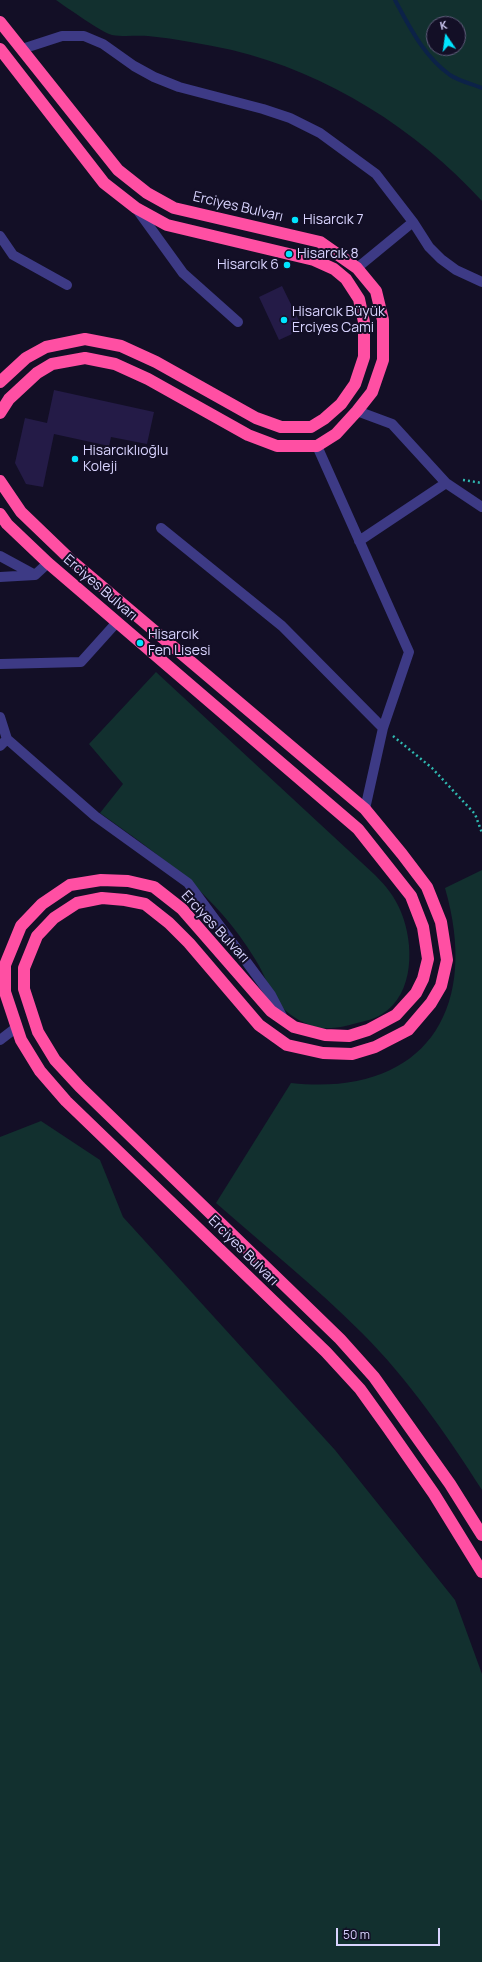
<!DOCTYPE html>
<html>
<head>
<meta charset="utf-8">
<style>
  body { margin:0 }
  #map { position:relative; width:482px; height:1962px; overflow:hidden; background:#130f26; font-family:Manrope,sans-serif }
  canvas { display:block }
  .north { position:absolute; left:426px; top:16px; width:40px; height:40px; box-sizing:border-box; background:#130f26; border:1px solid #625e7d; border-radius:50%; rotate:347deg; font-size:11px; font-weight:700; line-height:16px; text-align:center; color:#d9d4ff }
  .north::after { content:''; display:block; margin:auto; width:14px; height:18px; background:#00e5ff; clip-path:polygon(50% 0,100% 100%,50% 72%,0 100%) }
  .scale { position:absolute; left:336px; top:1928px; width:104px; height:18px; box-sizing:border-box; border:2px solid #d9d4ff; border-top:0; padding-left:5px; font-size:12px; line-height:14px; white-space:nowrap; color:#d9d4ff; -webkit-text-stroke:3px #130f26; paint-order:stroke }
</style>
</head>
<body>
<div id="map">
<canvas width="482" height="1962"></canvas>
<div class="north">K</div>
<div class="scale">50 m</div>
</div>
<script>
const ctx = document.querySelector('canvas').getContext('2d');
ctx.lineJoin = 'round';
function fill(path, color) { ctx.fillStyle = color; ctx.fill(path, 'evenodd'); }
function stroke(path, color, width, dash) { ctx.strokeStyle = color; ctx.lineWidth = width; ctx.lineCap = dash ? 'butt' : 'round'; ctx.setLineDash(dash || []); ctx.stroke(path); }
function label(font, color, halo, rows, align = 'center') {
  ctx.font = font + ' Manrope,sans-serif'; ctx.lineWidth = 4; ctx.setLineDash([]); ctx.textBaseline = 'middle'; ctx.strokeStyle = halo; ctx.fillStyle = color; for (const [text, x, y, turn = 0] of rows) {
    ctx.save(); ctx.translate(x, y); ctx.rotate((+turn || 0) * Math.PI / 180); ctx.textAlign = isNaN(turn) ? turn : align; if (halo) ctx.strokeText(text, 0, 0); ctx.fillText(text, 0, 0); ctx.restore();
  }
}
fill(new Path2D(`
  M56,0h426v201c-66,-72 -154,-128 -250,-151 -28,-6 -55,-11 -84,-14 -11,-1 -24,1 -36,-1 -9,-2 -46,-28 -56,-35zM434,24h24v24h-24z
  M156,672l219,203c11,11 20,22 26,37 13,31 14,82 -19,102 -7,5 -17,7 -25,9 -15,4 -29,8 -45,3 -11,-4 -25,-12 -33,-22 -7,-9 -16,-33 -24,-45 -39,-65 -95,-103 -155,-146l23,-29 -34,-40z
  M482,870v620c-35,-55 -74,-111 -120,-157 -46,-46 -97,-87 -146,-130l75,-120c128,14 191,-67 154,-195z
  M41,1121l59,39 23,57 212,233 120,150 27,74v288h-482v-825z`), '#12302f');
stroke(new Path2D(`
  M395,0c15,28 29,56 55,75 9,6 22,9 32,13`), '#0c2248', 4);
fill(new Path2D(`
  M282,286l21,43 -24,11 -20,-43z
  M54,390l100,22 -7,32 -36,-7 -2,9 -55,-12 -11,53 -17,-3 -11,-21 10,-45 22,5z`), '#241b47');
stroke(new Path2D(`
  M463,480l19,3
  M393,736l39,32 43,46 7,19`), '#2fb8b0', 2.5, [2, 3]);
stroke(new Path2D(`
  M22,49l40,-13h22l19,8 31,22 20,11 25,10 84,22 27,9 30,15 56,41 37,48 16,25 12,12 15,11 26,12
  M136,208l47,65 55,49
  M0,236l13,19 54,30
  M357,268l56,-46
  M357,411l35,13 54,59 36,24
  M317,446l92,206 -26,76 -18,81
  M161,528l121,98 101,102
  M359,541l87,-58
  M0,556l35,19 13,-12
  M0,577l35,-2
  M0,664l81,-2 36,-40
  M0,717l7,22
  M0,746l7,-7 88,77 93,67 83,112 13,25
  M0,1040l17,-13`), '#3d3a85', 10);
stroke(new Path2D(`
  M0,22l118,148 29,23 27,15 146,34 37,26 19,23 7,29v40l-11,32 -15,19 -21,23 -19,12h-40l-29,-11 -100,-56 -33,-15 -30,-6 -33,6 -15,9 -28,26 -9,14
  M0,49l104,134 32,25 31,17 147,35 20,9 12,10 13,20 5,23v35l-9,27 -14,20 -17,15 -13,8h-30l-25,-9 -100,-56 -35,-16 -36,-7 -39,8 -20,11 -26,24
  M0,481l21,31 52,50 292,247 37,45 25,33 14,35 6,38 -6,26 -10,17 -23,27 -33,17 -23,7 -29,-1 -36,-8 -28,-20 -70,-82 -20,-20 -24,-19 -20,-4 -23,-2 -25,5 -23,15 -17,18 -13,32v21l14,43 17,28 25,27 260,252 34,38 76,107 32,51
  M0,514l7,10 41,39 310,266 53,67 12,31 5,32 -5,20 -7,14 -20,22 -28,15 -19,6 -24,-1 -31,-8 -23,-16 -89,-102 -28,-22 -26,-6 -27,-1 -31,5 -28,19 -21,22 -16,39v27l16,48 19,31 26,30 260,251 34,37 28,39 46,66 48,78`), '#ff4fa3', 12);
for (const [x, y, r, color] of [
  [295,220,4,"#00e5ff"],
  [289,254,4,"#00e5ff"],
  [287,265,4,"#00e5ff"],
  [284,320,4,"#00e5ff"],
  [75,459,4,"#00e5ff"],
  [140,643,4,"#00e5ff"]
]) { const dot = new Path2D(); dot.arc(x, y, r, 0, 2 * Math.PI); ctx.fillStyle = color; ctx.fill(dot); stroke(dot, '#130f26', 1.5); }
label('14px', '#d9d4ff', '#130f26', [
  ["Erciyes Bulvarı",238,207,13],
  ["Erciyes Bulvarı",100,588,41],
  ["Erciyes Bulvarı",215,927,47],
  ["Erciyes Bulvarı",243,1251,45]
]);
label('14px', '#d9d4ff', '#130f26', [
  ["Hisarcık 7",303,220],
  ["Hisarcık 8",297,254],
  ["Hisarcık 6",279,265,"right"],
  ["Hisarcık Büyük",292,312],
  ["Erciyes Cami",292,328],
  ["Hisarcıklıoğlu",83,451],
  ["Koleji",83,467],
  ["Hisarcık",148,635],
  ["Fen Lisesi",148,651]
], 'left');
</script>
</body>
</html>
